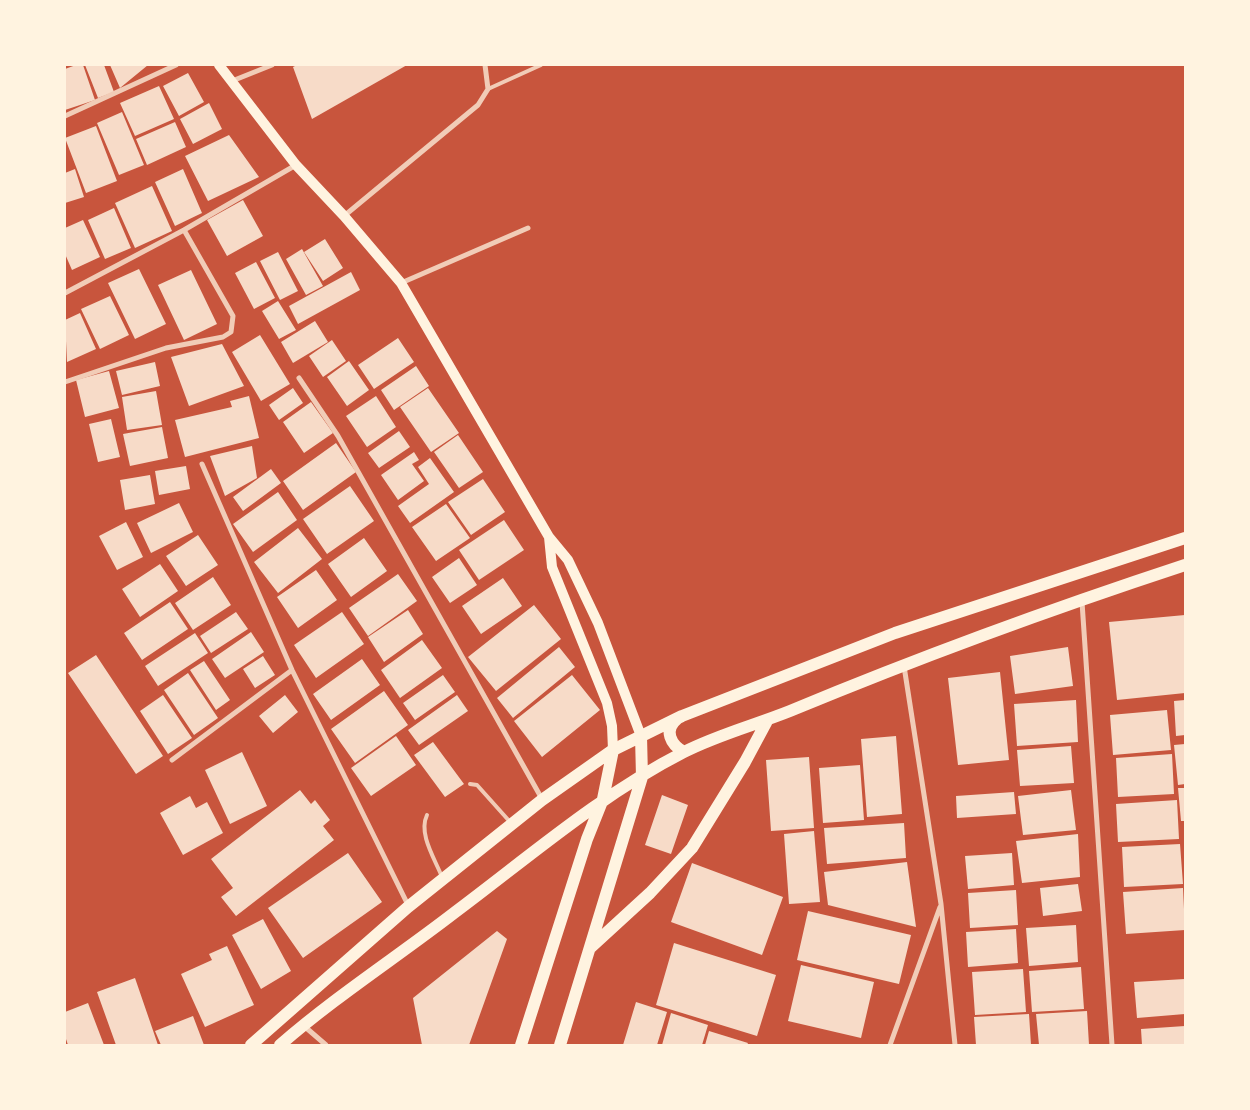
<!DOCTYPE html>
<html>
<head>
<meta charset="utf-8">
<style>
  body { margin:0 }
  #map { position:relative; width:1250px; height:1110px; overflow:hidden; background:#c8553d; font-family:"Titillium Web",sans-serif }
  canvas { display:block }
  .frame { position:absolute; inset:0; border:66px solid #fff3e0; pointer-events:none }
</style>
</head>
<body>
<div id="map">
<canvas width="1250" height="1110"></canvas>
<div class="frame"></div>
</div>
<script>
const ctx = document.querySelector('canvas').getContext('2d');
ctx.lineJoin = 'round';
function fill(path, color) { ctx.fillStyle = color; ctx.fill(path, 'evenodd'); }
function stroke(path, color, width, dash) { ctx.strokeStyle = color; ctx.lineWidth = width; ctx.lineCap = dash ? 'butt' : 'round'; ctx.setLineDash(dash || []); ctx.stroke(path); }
fill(new Path2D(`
  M76,65h7l12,35 -30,10v-41z
  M85,65h19l10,27 -16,6z
  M110,65h38l-28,23z
  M297,65h110l-95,54 -19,-52z
  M188,73l16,29 -25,14 -16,-30z
  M159,86l15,33 -39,17 -15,-33z
  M209,103l13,26 -29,15 -13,-25z
  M122,112l22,53 -25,10 -22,-52z
  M175,122l11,25 -39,18 -11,-26z
  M96,126l21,55 -31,12 -21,-55z
  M229,135l30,42 -51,24 -23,-45z
  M75,169l9,28 -19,6v-30z
  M183,169l19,44 -27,13 -20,-44z
  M152,186l20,45 -37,17 -20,-45z
  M243,200l20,36 -36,20 -20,-36z
  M114,208l17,40 -26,11 -17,-39z
  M83,220l17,37 -28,13 -7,-16v-26z
  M325,239l18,29 -20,13 -19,-29z
  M302,249l21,37 -17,9 -20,-36z
  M278,252l20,39 -18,9 -20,-39z
  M256,262l19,36 -21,11 -19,-36z
  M139,269l27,55 -31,15 -27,-56z
  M191,270l26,54 -33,16 -26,-55z
  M351,272l9,18 -62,34 -9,-18z
  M110,296l19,39 -29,14 -19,-40z
  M278,301l18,29 -17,9 -17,-28z
  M80,313l16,36 -29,13 -2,-42z
  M315,321l13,21 -35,21 -12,-21z
  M260,335l30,49 -29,17 -29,-49z
  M398,338l16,24 -40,27 -16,-24z
  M332,340l14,21 -23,16 -14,-21z
  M222,344l22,42 -55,20 -18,-49z
  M349,361l20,29 -22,16 -20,-29z
  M155,362l5,24 -38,9 -6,-24z
  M416,366l13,20 -35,24 -13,-20z
  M109,371l10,37 -34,9 -9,-37z
  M293,388l10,15 -24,17 -10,-15z
  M428,388l31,45 -28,19 -31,-45z
  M156,391l6,34 -35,5 -5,-33z
  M249,396l10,42 -74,19 -10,-37 57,-13 -2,-6z
  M376,396l20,31 -29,20 -21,-31z
  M311,402l22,31 -29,20 -21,-31z
  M111,419l9,38 -22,5 -9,-38z
  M162,427l6,31 -38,8 -7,-32z
  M399,431l11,16 -31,21 -11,-15z
  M458,435l25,37 -24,16 -25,-36z
  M336,443l20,29 -53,38 -20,-29z
  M252,446l5,32 -32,18 -15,-40z
  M414,452l5,8 -7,4 12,17 -26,19 -17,-25z
  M430,458l24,34 -44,31 -12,-17 31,-22 -11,-17z
  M186,466l4,23 -31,6 -4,-24z
  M271,469l10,14 -38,28 -10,-14z
  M150,475l5,29 -30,6 -5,-30z
  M483,479l22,33 -34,23 -23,-33z
  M350,486l24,35 -47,33 -24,-35z
  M278,492l19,28 -44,32 -20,-28z
  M179,503l14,29 -42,21 -14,-30z
  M446,504l24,34 -34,23 -24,-34z
  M504,520l20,30 -45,30 -20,-30z
  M126,522l17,35 -26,13 -18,-34z
  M298,528l24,31 -44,34 -24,-31z
  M198,535l20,30 -32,21 -20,-30z
  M364,538l23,33 -36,26 -23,-33z
  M459,558l18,27 -27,18 -18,-26z
  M160,564l18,27 -38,26 -18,-28z
  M316,570l21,30 -39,28 -21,-31z
  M398,574l19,27 -49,35 -19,-28z
  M213,577l18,28 -38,25 -18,-27z
  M503,578l19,28 -41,28 -19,-28z
  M170,602l18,27 -46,31 -18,-27z
  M534,605l27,34 -65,52 -28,-34z
  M408,610l15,24 -39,28 -16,-25z
  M236,612l12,17 -37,24 -11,-17z
  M342,612l22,32 -48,34 -22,-33z
  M1185,615v78l-68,7 -8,-78z
  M251,632l13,20 -39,26 -13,-19z
  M195,633l13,20 -50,33 -13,-20z
  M422,640l20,28 -42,30 -19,-28z
  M559,647l16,20 -62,51 -16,-20z
  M1068,647l5,39 -58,8 -5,-38z
  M96,655l67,101 -27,18 -68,-101z
  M263,656l12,19 -20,13 -12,-19z
  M362,659l18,26 -49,35 -18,-26z
  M204,661l26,39 -14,10 -26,-40z
  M1000,672l9,88 -51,5 -10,-87z
  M188,673l30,45 -24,17 -30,-45z
  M443,675l12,17 -40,28 -12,-17z
  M572,675l28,35 -58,47 -28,-36z
  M384,691l24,34 -53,38 -24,-34z
  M163,695l29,43 -24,16 -28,-43z
  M285,695l13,17 -25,21 -14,-17z
  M457,695l11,16 -49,34 -11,-15z
  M1076,700l2,42 -61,4 -3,-42z
  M1185,700v35l-9,1 -2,-35z
  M1167,710l4,40 -58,5 -3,-40z
  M396,736l20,29 -45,31 -20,-28z
  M896,736l6,78 -35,3 -6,-78z
  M433,742l31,42 -19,13 -31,-42z
  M1185,744v40l-7,1 -4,-40z
  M1071,746l3,37 -54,3 -3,-36z
  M242,752l25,54 -37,18 -25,-54z
  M1172,754l2,40 -56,3 -2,-39z
  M809,757l5,71 -43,3 -5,-71z
  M860,765l4,55 -41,3 -4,-55z
  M1178,788h7v33h-4z
  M300,790l11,14 4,-4 15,20 -7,6 11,14 -98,76 -15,-19 12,-9 -22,-29z
  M1071,790l5,40 -53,5 -5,-39z
  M1014,792l2,22 -59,4 -1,-22z
  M662,795l26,10 -17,49 -26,-9z
  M190,796l6,12 11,-6 16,31 -40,22 -23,-42z
  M1177,800l2,39 -61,3 -2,-38z
  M904,823l2,35 -79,6 -3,-36z
  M814,831l6,71 -31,2 -5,-70z
  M1078,834l2,43 -58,6 -6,-42z
  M1180,844l3,40 -59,3 -2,-40z
  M348,853l34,49 -79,56 -35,-50z
  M1012,853l2,32 -46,4 -3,-33z
  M907,862l9,65 -88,-22 -4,-33z
  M692,863l91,34 -21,58 -91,-33z
  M1078,884l4,27 -39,5 -3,-28z
  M1183,888l2,42 -59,4 -3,-42z
  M1016,890l2,35 -48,3 -2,-35z
  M808,911l103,24 -12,49 -102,-24z
  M263,919l28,52 -30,18 -29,-54z
  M1076,925l2,37 -49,4 -3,-38z
  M1016,929l2,34 -50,4 -2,-35z
  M497,931l10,8 -38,106h-47l-9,-47z
  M674,943l102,32 -19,61 -101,-31z
  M227,946l27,59 -49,22 -24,-53 31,-14 -3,-6z
  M801,965l73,17 -13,56 -73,-17z
  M1081,967l3,42 -52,3 -3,-41z
  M1023,969l3,43 -51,3 -3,-43z
  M135,978l23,67h-42l-19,-53z
  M1185,979v35l-48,4 -3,-36z
  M636,1002l31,10 -10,33h-34z
  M88,1003l16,42h-36l-3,-9v-24z
  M1087,1011l2,34h-50l-3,-31z
  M671,1013l37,12 -6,20h-40z
  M1029,1014l2,31h-55l-2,-28z
  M193,1016l11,29h-43l-6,-14z
  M1185,1026v19h-43l-1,-16z
  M709,1031l39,12 -1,2h-42z`), '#f7dbc8');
stroke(new Path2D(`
  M488,89l53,-24
  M470,784l7,1 34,38
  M427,815c-9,19 8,44 15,62`), '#f1ccb7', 4);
stroke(new Path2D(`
  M232,81l40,-16
  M65,116l111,-51
  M344,216l134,-111 10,-16 -3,-24
  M401,283l127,-55
  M65,293l119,-63 112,-65
  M299,378l39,58 204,363
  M65,382l101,-34 57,-11 8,-5 2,-16 -49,-86
  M202,464l90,206 116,235
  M1082,602l30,443
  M904,666l37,238 14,141
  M172,760l120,-90
  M304,1026l22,19
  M890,1045l50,-138`), '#f1ccb7', 5);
stroke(new Path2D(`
  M219,65l77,100 48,51 57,67 148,254 19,23 30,63 43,113
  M549,537l3,30 55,136 5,23 1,24`), '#fff3e0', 10);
stroke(new Path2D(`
  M677,719c-14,11 -6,26 7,33
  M590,948l60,-55 42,-45 53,-86 22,-41
  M251,1045l157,-138 134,-107 71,-50 69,-34 213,-83 290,-95
  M280,1045c55,-48 117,-88 174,-132 75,-56 146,-118 230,-161 33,-17 71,-27 106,-41 130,-54 261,-102 395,-146
  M521,1045l66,-206 16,-40 10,-49
  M560,1045l82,-268 -1,-41`), '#fff3e0', 12);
</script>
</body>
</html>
